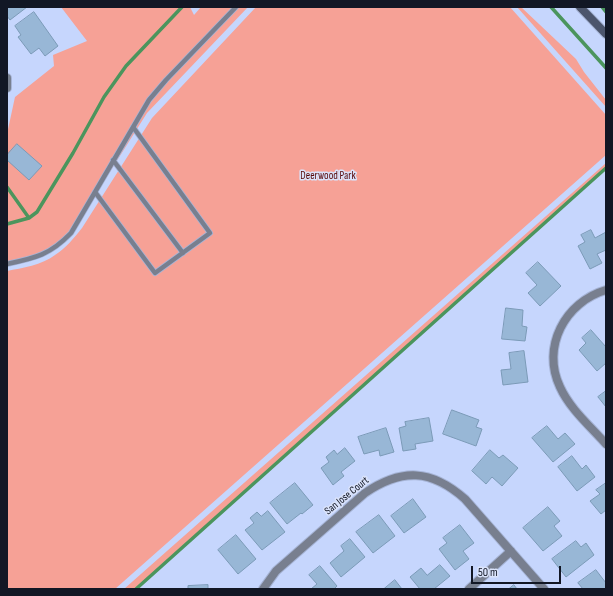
<!DOCTYPE html>
<html>
<head>
<meta charset="utf-8">
<style>
  body { margin:0 }
  #map { position:relative; width:613px; height:596px; overflow:hidden; background:#c6d6fd; font-family:"Sofia Sans Condensed",sans-serif }
  canvas { display:block }
  .frame { position:absolute; inset:0; border:8px solid #121725; pointer-events:none }
  .scale { position:absolute; left:471px; top:566px; width:90px; height:18px; box-sizing:border-box; border:2px solid #121725; border-top:0; padding-left:5px; font-size:12px; line-height:14px; white-space:nowrap; color:#121725; -webkit-text-stroke:3px #dae3fb; paint-order:stroke }
</style>
</head>
<body>
<div id="map">
<canvas width="613" height="596"></canvas>
<div class="frame"></div>
<div class="scale">50 m</div>
</div>
<script>
const ctx = document.querySelector('canvas').getContext('2d');
ctx.lineJoin = 'round';
function fill(path, color) { ctx.fillStyle = color; ctx.fill(path, 'evenodd'); }
function stroke(path, color, width, dash) { ctx.strokeStyle = color; ctx.lineWidth = width; ctx.lineCap = dash ? 'butt' : 'round'; ctx.setLineDash(dash || []); ctx.stroke(path); }
function label(font, color, halo, rows, align = 'center') {
  ctx.font = font + ' "Sofia Sans Condensed",sans-serif'; ctx.lineWidth = 3; ctx.setLineDash([]); ctx.textBaseline = 'middle'; ctx.strokeStyle = halo; ctx.fillStyle = color; for (const [text, x, y, turn = 0] of rows) {
    ctx.save(); ctx.translate(x, y); ctx.rotate((+turn || 0) * Math.PI / 180); ctx.textAlign = isNaN(turn) ? turn : align; if (halo) ctx.strokeText(text, 0, 0); ctx.fillText(text, 0, 0); ctx.restore();
  }
}
fill(new Path2D(`
  M61,7h129l4,8 7,-8h47l-101,106 -70,111 -25,27 -45,14v-131l8,-37 39,-31 -1,-11 34,-14z
  M256,7h254l96,108v40l-491,434h-108v-318c15,-3 35,-6 48,-16 11,-7 19,-17 27,-27l70,-110z
  M517,7h4l55,52 8,13 22,28v7z
  M606,163v4l-471,422h-11z`), '#f6a196');
stroke(new Path2D(`
  M551,7l55,61
  M602,7l4,5
  M7,187l22,31
  M7,224l22,-6 8,-6 36,-59 31,-56 22,-31 56,-59
  M136,589l470,-421`), '#4b955d', 3.5);
const building = new Path2D(`
  M7,7h20l-17,13 -3,-4z
  M34,12l24,34 -13,10 -6,-8 -8,6 -13,-17 3,-2 -6,-9z
  M17,144l25,22 -13,14 -22,-20v-5z
  M591,230l4,8 11,-6v18l-9,4 5,9 -12,6 -12,-23 7,-4 -4,-7z
  M538,262l23,24 -21,20 -12,-13 9,-8 -11,-12z
  M506,308l17,2 -1,16 5,1 -2,14 -23,-2z
  M591,330l15,17v16l-9,8 -18,-21 7,-7 -4,-5z
  M524,351l4,31 -25,3 -2,-15 10,-1 -2,-16z
  M606,391v16l-8,-10z
  M452,410l27,10 -3,7 6,2 -6,17 -33,-12z
  M429,418l4,23 -18,3 1,5 -13,2 -4,-23 7,-2 -1,-4z
  M547,426l11,13 7,-6 10,11 -22,18 -21,-24z
  M386,428l8,24 -14,4 -1,-6 -15,4 -6,-17z
  M345,448l10,13 -14,11 3,4 -11,9 -12,-17 8,-6 -3,-5 8,-7 3,4z
  M490,450l9,8 4,-3 15,13 -16,18 -10,-9 -6,7 -14,-13z
  M572,456l10,13 4,-4 9,12 -18,14 -19,-24z
  M295,483l18,22 -11,9 -1,-1 -14,11 -17,-21z
  M606,483v27l-5,4 -11,-13 10,-7 -4,-4z
  M413,499l13,18 -22,16 -13,-17z
  M548,507l12,14 -6,5 8,10 -19,15 -20,-23z
  M268,511l17,21 -23,18 -17,-20 9,-7 -4,-5 7,-6 4,4z
  M379,515l16,21 -22,17 -17,-21z
  M460,525l14,18 -11,8 6,8 -14,11 -16,-21 8,-6 -4,-5z
  M236,535l20,24 -18,15 -20,-24z
  M350,539l15,18 -24,20 -11,-14 14,-12 -3,-5z
  M576,541l5,6 5,-4 8,12 -28,22 -14,-18z
  M440,565l10,11 -16,13h-14l-10,-12 11,-9 6,7z
  M320,566l17,20 -3,3h-23l6,-5 -8,-9z
  M596,570l10,13v6h-23l-5,-6z
  M395,580l7,9h-18z
  M208,585v4h-20v-3z
  M514,585l3,4h-8z`);
fill(building, '#98b7d6');
stroke(building, '#7b9ab7', 1);
const service = new Path2D(`
  M113,160l70,93
  M95,192l60,81 55,-40 -77,-106
  M7,264c28,-6 43,-9 64,-31l78,-133 17,-20 70,-73`);
const minor = new Path2D(`
  M7,78v10
  M606,290c-41,12 -65,57 -46,97 10,22 30,39 46,57
  M263,589l13,-18 89,-78c37,-25 66,-24 100,6l79,90
  M469,589l42,-38`);
const secondary = new Path2D(`
  M580,7l26,27`);
stroke(service, '#a6b4d6', 6);
stroke(minor, '#a6b4d6', 10);
stroke(secondary, '#a6b4d6', 10);
stroke(service, '#787f8f', 4.5);
stroke(minor, '#787f8f', 8);
stroke(secondary, '#4c556c', 8);
label('11px', '#570708', '#dae3fb', [
  ["Deerwood Park",328,176]
]);
label('11px', '#121725', '#dae3fb', [
  ["San Jose Court",347,496,-39]
]);
</script>
</body>
</html>
